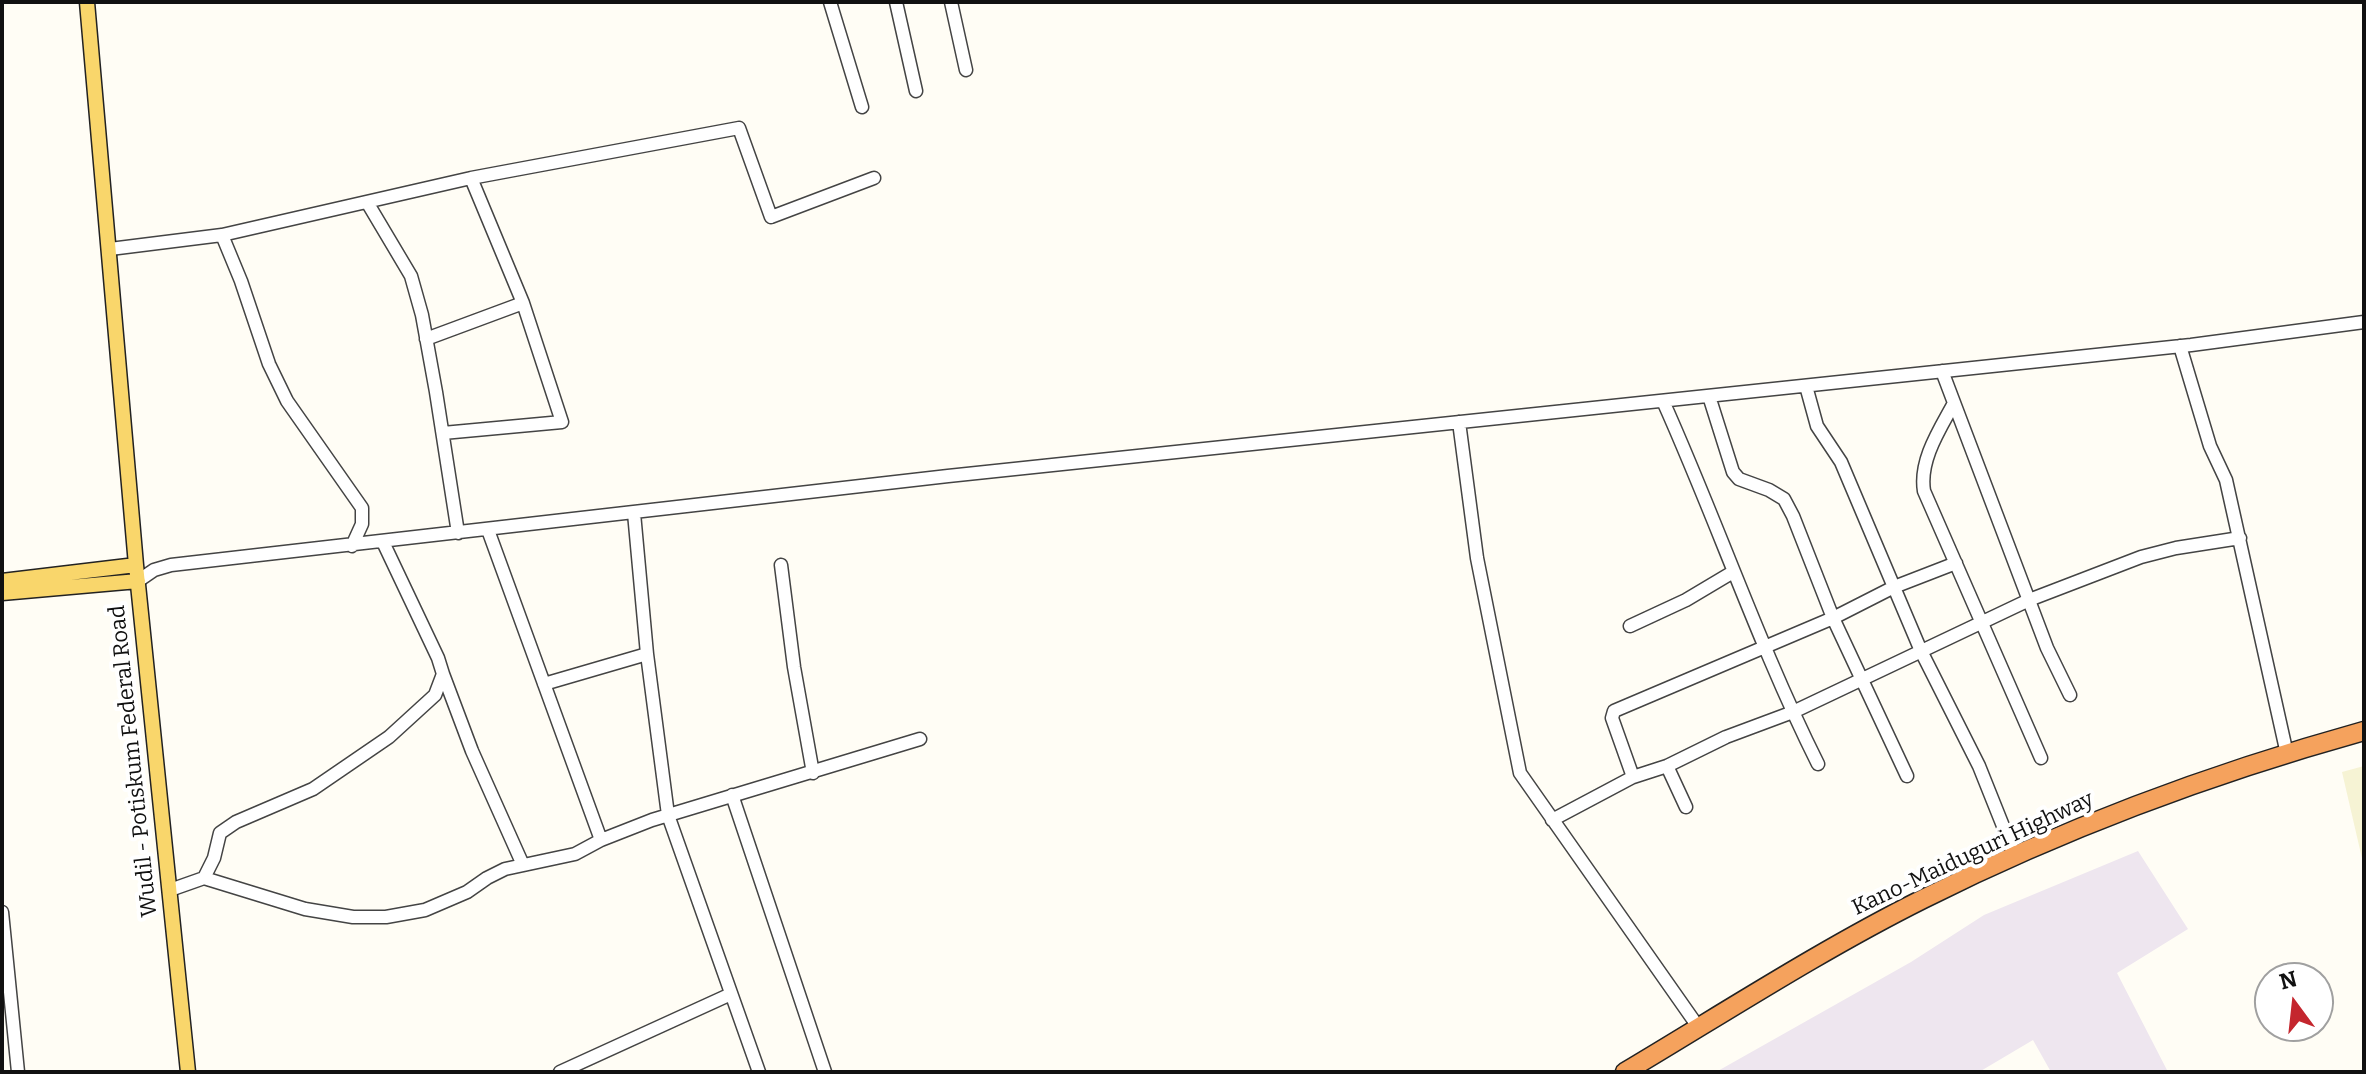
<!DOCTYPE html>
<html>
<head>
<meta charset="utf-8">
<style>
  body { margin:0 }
  #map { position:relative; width:2366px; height:1074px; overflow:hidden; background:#fffdf5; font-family:Bitter,serif }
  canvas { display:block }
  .frame { position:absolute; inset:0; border:4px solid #111; pointer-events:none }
  .north { position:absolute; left:2254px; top:962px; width:80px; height:80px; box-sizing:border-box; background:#fff; border:2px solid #a0a0a0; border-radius:50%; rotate:345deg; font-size:22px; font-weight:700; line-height:32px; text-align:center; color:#111 }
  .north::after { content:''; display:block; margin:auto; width:28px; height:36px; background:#c4262e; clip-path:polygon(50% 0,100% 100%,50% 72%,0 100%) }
</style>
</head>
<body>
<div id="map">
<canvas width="2366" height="1074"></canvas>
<div class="frame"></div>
<div class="north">N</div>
</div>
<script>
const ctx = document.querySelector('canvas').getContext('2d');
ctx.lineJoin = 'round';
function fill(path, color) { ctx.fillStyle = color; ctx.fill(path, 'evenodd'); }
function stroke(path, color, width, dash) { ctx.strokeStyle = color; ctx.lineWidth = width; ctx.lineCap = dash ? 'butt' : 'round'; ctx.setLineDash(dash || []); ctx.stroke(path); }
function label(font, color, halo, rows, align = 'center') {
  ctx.font = font + ' Bitter,serif'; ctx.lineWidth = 8; ctx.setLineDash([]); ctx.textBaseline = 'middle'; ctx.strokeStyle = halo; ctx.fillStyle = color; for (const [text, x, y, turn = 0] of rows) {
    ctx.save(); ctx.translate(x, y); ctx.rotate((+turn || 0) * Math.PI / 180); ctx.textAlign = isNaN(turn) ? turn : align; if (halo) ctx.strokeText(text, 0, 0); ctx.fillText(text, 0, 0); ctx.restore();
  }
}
fill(new Path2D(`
  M2138,851l50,78 -71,44 51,99h-117l-18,-32 -54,32h-263l195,-110 73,-47z`), '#eee6ef');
fill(new Path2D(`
  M2364,766v101l-22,-95z`), '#f6f3d4');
const minor = new Path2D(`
  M830,2l32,105
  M896,2l20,89
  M951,2l15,68
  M367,202l44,74 11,39 14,77 22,141
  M222,235l19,46 28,83 18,37 75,107v16l-10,22
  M110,249l112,-14 249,-57 268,-50 32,89 103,-39
  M426,339l97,-36
  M2180,346l30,100 16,34 61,274
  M1942,371l105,277 23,47
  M1806,386l11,40 24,36 80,189 58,115 36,90
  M1709,396l24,76 6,7 30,11 15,9 9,17 40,102 74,158
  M1663,401c54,120 96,245 155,363
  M1954,403c-14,26 -35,57 -30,88l117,267
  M1459,422l18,136 43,215 179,255
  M443,433l119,-11 -39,-119 -52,-125
  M634,513l13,141 21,161 91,257
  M488,530l113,310
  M781,565l13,102 19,106
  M138,581l16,-11 17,-5 777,-89 1243,-131 173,-23
  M1630,626l56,-26 47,-28
  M443,674l29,77 51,114
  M544,684l103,-30
  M1667,766l19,41
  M1633,777l-21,-59 2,-7 219,-93 61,-31 62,-24
  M732,795l93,277
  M1552,820l81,-43 34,-11 59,-29 67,-25 236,-112 112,-43 35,-9 64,-10
  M204,878l10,-20 6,-25 16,-11 77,-33 76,-52 46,-42 8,-21 -5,-16 -55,-116
  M170,890l34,-12 101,31 48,8h33l39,-7 42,-18 20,-14 18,-9 70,-15 26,-14 51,-20 268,-81
  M2,912l16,160
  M560,1072l171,-78`);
const major = new Path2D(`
  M87,2l49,563 52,507
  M2,581l134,-16
  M2,593l136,-12`);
const highway = new Path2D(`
  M1625,1072c99,-59 196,-122 298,-173 140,-70 290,-126 441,-168`);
stroke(minor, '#444', 15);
stroke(major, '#222', 17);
stroke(highway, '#222', 21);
stroke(minor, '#fff', 12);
stroke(major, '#f9d66b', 14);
stroke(highway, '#f5a25d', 18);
label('22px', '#111', '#fff', [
  ["Wudil - Potiskum Federal Road",134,761,-96],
  ["Kano-Maiduguri Highway",1973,854,-25]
]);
</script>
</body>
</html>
